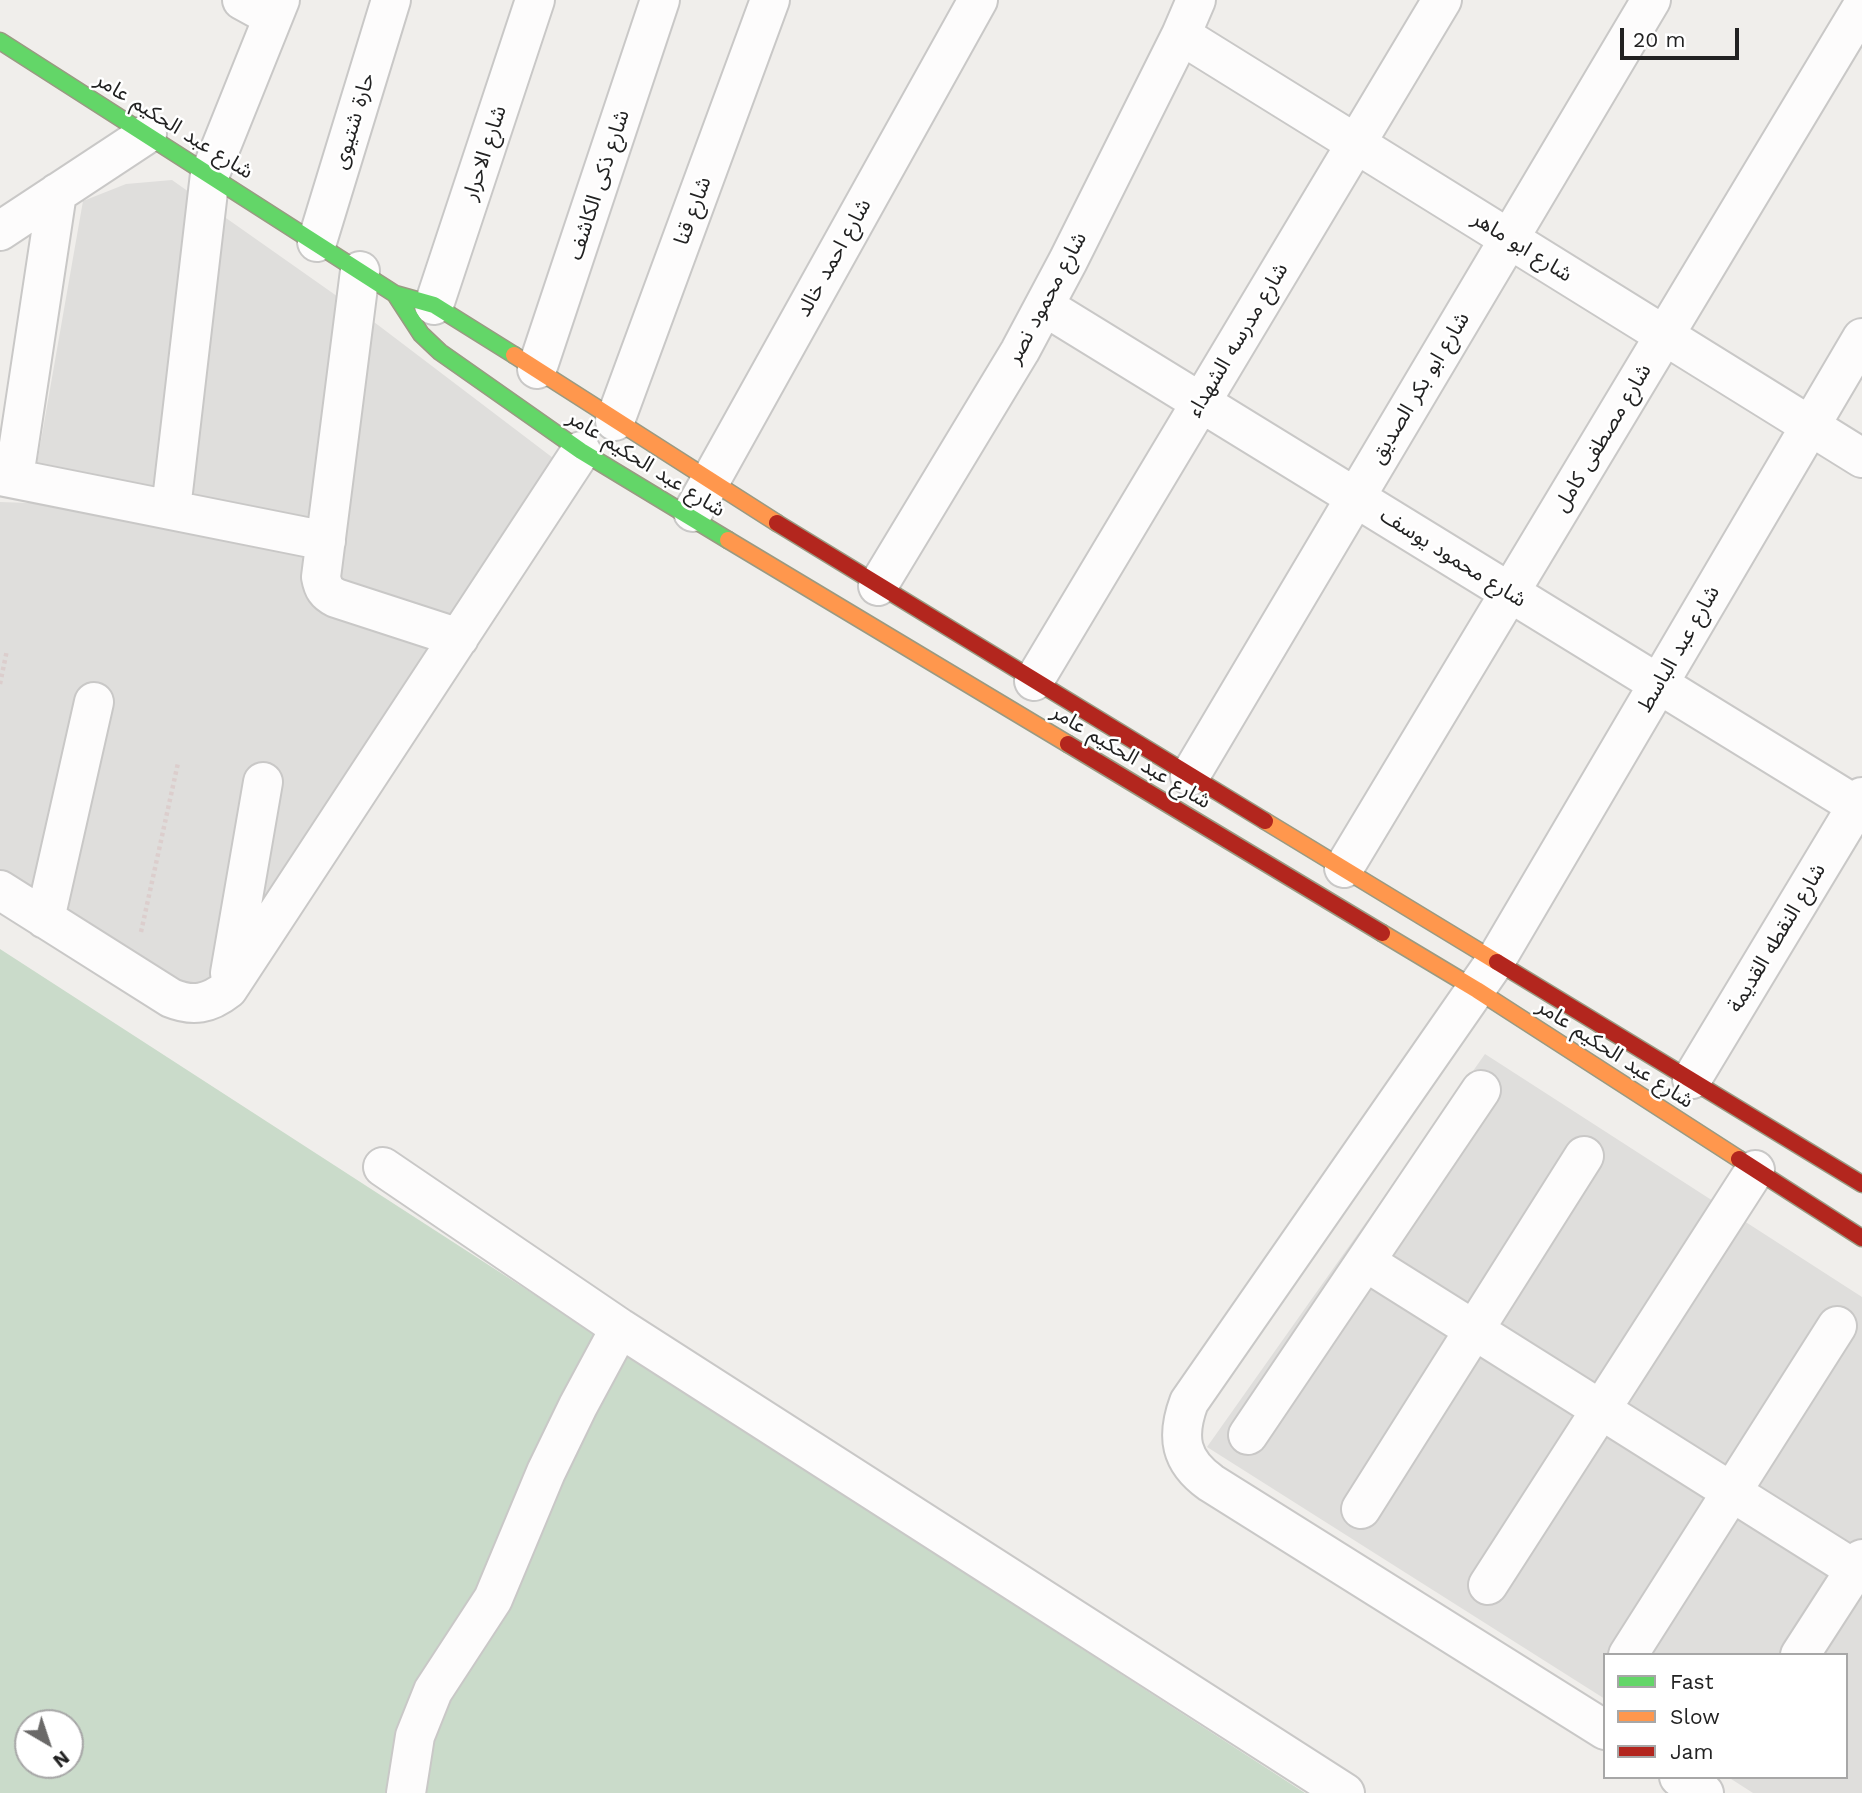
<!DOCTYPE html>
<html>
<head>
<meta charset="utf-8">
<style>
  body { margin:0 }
  #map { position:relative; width:1862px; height:1793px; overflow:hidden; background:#f0eeeb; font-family:"Work Sans",sans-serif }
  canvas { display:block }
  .legend { position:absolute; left:1603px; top:1653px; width:245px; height:126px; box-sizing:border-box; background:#fff; border:2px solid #a7a7a7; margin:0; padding:9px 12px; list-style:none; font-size:21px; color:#222 }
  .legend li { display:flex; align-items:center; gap:14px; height:35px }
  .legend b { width:35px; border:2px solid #a7a7a7 }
  .north { position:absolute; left:14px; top:1709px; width:70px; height:70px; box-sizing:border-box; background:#fff; border:2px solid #a7a7a7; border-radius:50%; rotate:141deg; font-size:19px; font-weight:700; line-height:28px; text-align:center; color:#222 }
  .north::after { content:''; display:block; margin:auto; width:24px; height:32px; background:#6a6968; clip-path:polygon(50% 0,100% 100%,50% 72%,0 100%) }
  .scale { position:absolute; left:1620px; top:28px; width:119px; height:32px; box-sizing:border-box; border:4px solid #222; border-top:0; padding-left:9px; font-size:21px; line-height:24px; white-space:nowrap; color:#222; -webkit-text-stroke:5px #fff; paint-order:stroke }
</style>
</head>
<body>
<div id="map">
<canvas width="1862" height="1793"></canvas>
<ul class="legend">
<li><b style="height:9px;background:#63d668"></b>Fast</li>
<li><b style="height:9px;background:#ff974d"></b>Slow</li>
<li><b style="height:9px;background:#b3261e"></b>Jam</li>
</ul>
<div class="north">N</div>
<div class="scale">20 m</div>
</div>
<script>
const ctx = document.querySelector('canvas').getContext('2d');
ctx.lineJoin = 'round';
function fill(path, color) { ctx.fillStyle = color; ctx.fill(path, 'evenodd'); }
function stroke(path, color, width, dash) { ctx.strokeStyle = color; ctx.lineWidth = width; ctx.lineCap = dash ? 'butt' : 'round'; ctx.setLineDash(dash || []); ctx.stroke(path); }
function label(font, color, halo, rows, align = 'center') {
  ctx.font = font + ' "Work Sans","Noto Sans Arabic",sans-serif'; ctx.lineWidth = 5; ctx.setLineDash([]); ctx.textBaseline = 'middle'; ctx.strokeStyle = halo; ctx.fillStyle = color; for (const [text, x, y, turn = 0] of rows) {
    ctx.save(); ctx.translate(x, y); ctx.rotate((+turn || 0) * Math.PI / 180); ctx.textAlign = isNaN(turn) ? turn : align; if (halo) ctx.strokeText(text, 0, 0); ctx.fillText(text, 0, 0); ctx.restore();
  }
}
fill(new Path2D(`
  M172,180l206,145 179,136 -344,524h-37l-176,-111v-372l30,1 53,-302 43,-17z
  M1485,1054l377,243v496h-109l-25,-16h118v-122h-241v44l-398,-252z`), '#dfdedc');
fill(new Path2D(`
  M0,949l1305,844h-1305zM28,1723h42v42h-42z`), '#cadbca');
const street = new Path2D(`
  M242,0l31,17
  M1181,35l681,423
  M0,231l147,-97
  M317,242l74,-242
  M360,271l-39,306c2,11 5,16 15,21l123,40
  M434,305l101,-305
  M1044,306l818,503
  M537,369l123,-369
  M615,421l155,-421
  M0,476l326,65
  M14,477l43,-284
  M171,509l39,-335 70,-174
  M693,512l285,-512
  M878,586l142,-235 48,-90 113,-226 15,-35
  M1034,681l408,-681
  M1190,776l461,-776
  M1344,868l518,-861
  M0,890l171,108c22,9 38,6 57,-9l353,-538
  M45,919l49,-217
  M230,973l33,-191
  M1692,1079l170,-282
  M383,1167l237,161 725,465
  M1366,1262l496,312
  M1248,1435l233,-345
  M1361,1509l223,-353
  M1488,1585l267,-415
  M1628,1655l209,-329
  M1800,1655l62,-96
  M1605,1730l-394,-247c-31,-22 -35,-46 -22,-81l307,-442 366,-622
  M1679,1777l25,16
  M406,1793l9,-57 18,-45 60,-92 53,-127 32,-66 42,-78`);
const fast = new Path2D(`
  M0,41l395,253 39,11 80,50
  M395,294l26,40 19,18 141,99 147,89`);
const slow = new Path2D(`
  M514,355l263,168
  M728,540l340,204
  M1265,821l232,141
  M1382,933l95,57 262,169`);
const jam = new Path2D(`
  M777,523l488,298
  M1068,744l314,189
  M1497,962l365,222
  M1739,1159l123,79`);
stroke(street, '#c9c8c7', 42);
stroke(fast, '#999a82', 19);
stroke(slow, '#999a82', 19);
stroke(jam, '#999a82', 19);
stroke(new Path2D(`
  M0,684l7,-34
  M141,932l37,-169`), '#dccecd', 4.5, [3.5, 3.5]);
stroke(street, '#fdfcfc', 38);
stroke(fast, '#63d668', 16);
stroke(slow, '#ff974d', 16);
stroke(jam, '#b3261e', 16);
label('21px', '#222', '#fff', [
  ["حارة شتيوى",354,121,-73],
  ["شارع عبد الحكيم عامر",174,126,32],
  ["شارع الاحرار",485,153,-72],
  ["شارع ذكى الكاشف",599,185,-72],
  ["شارع قنا",693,211,-70],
  ["شارع ابو ماهر",1522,247,32],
  ["شارع احمد خالد",834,258,-61],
  ["شارع محمود نصر",1047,298,-62],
  ["شارع مدرسه الشهداء",1238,340,-59],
  ["شارع ابو بكر الصديق",1420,388,-59],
  ["شارع مصطفى كامل",1603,438,-59],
  ["شارع عبد الحكيم عامر",646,464,32],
  ["شارع محمود يوسف",1453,558,32],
  ["شارع عبد الباسط",1679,649,-60],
  ["شارع عبد الحكيم عامر",1131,757,31],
  ["شارع النقطه القديمة",1777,938,-59],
  ["شارع عبد الحكيم عامر",1615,1054,33]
]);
</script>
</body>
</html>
